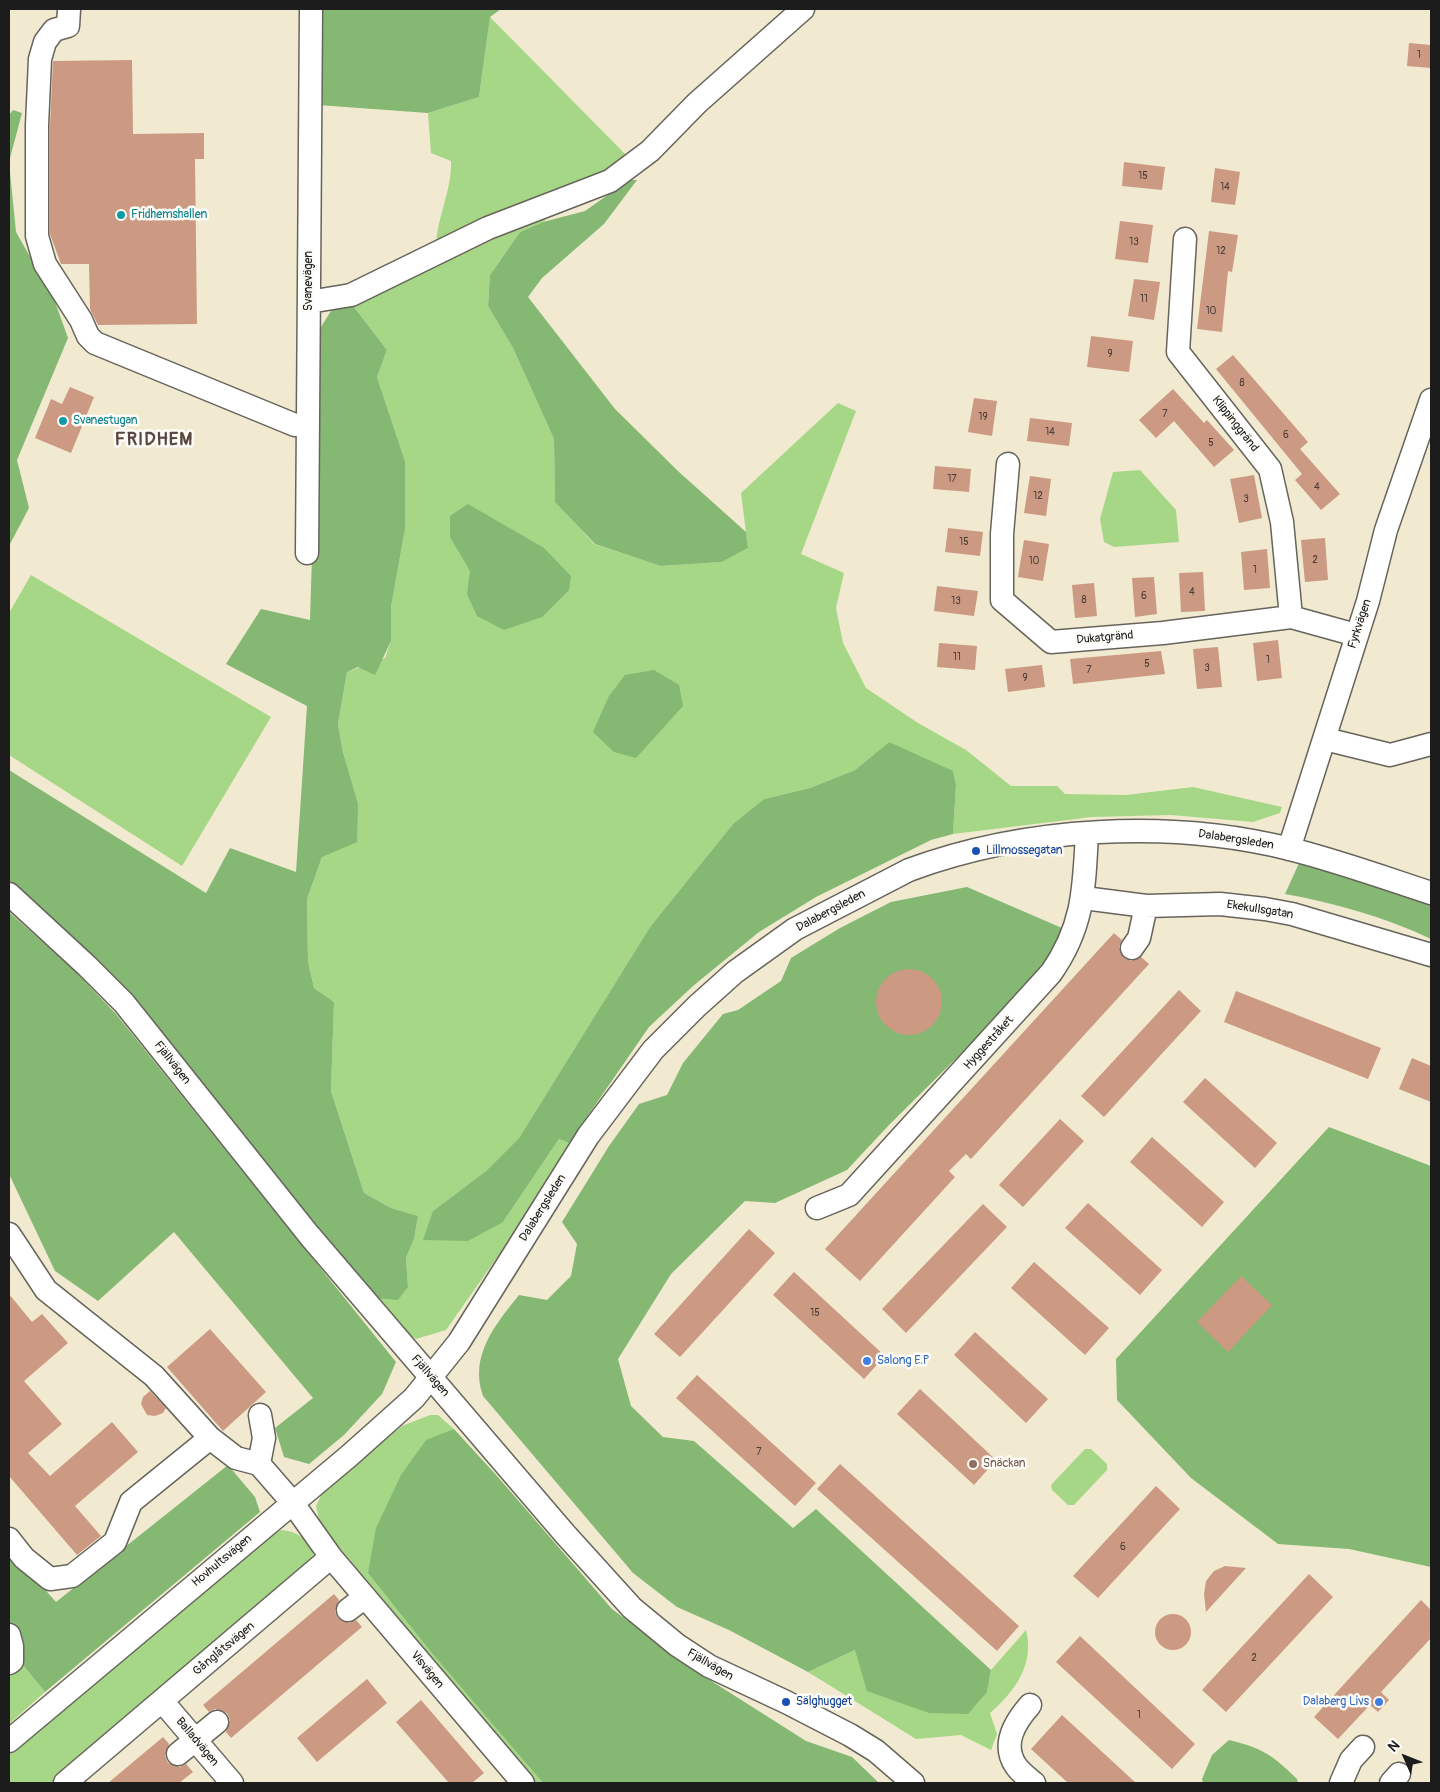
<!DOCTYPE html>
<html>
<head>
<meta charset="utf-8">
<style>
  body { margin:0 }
  #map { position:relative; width:1440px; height:1792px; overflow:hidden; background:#f1ead1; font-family:Pangolin,sans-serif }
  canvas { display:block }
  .frame { position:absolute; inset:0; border:10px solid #1c1c1c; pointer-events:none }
  .north { position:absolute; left:1380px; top:1732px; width:50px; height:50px; -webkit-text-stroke:4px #fdfcf7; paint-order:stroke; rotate:314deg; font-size:14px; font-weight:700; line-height:20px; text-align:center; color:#1c1c1c }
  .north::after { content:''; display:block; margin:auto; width:18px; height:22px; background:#1c1c1c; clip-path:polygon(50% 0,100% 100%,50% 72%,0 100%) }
</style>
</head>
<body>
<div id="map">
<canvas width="1440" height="1792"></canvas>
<div class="frame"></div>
<div class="north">N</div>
</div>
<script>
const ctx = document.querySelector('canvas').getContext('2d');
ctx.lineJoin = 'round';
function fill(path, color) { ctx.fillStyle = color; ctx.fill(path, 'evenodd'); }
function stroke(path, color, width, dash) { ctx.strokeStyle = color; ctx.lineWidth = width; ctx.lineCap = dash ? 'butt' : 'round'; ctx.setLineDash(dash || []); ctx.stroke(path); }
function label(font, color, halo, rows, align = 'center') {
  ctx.font = font + ' Pangolin,sans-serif'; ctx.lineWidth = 5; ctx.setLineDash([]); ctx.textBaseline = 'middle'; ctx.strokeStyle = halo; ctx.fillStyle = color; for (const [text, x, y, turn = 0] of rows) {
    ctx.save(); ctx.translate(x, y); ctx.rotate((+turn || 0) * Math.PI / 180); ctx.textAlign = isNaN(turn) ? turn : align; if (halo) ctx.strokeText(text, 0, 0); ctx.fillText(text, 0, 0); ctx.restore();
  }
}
fill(new Path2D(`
  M490,17l138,140 -85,65 -23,10 -30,43 -2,31 25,42 41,91 1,62 39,43 68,22 60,-4 26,-14 -7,-55 97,-90 18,8 -55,143 43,19 -8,35 7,35 23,45 52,35 48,27 45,36h46l8,8 61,1 67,-8 89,20 -2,6 -27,9 -82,-7 -79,2 -139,17 3,-48 -67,-44 -34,28 -45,18 -46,11 -31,25 -83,103 -131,211 -33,33 -53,40 70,11 56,-83 10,4 -68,109 -55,78 -30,9 -7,-4 -35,-37 34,-11 -2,-29 8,-19 4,-23 -27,-8 -27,-15 -33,-102 3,-89 -20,-14 -6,-26 -1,-63 15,-42 21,-104 -5,-29 9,-52 38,-14 6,-17v-34l14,-78v-68l-28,-84 10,-27 -45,-59 94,-47c2,-29 16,-55 15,-83l-20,-8 -3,-40 51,-16z
  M1140,470l36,40 3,32 -65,5 -10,-5 -4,-23 13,-47z
  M31,575l240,142 -89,149 -173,-111v-142z
  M430,1415h8l16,14 -28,12 -53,114 -5,18 175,210h-8l-215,-259 -4,-18 9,-19 77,-61z
  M1085,1449h6l16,15v6l-33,35h-6l-16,-15 -1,-5z
  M281,1530c17,1 28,10 33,27l-4,11 -258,215h-43v-28l259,-218z
  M1026,1630c9,33 -11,62 -36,83l7,21 -6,16 -30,-15 -45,4 -108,-67 47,-22 132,42 4,-22z
  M22,1664l23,28 -36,32v-50z`), '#a6d786');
fill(new Path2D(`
  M319,9h182l-11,8 -11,80 -51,16 -110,-8z
  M13,110l9,3 -13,49 7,70 38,67 14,39 -51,122 12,48 -20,38v-431z
  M629,180h8l-33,44 -62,54 -14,19 87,112 64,63 67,60 2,16 -26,14 -61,4 -66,-22 -40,-42 -1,-63 -41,-91 -25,-42 2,-31 30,-43 23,-10 42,-11z
  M351,303l36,47 -10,27 28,84v68l-14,78v34l-16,34 -17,-8 -11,5 -9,52 5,29 15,51 -1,38 -35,15 -15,42 1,63 6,26 20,14 -3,89 33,102 27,15 27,8 -4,23 -8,19 2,29 -10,13 -24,-2 -240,-298 -39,-43 -86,-75v-112l197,123 24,-45 66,24 11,-166 -81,-42 35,-55 49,11 9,-290 12,-19z
  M468,504l76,44 27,28 -2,14 -27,27 -38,13 -27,-14 -10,-22 3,-23 -20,-34v-21z
  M654,670l25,15 4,21 -47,52 -22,-6 -21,-20 16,-36 16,-21z
  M889,742l64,29 3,15 -3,48 -22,6 -115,57 -57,35 -66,54 -44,41 -80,116 -10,-4 -56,83 -35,19 -45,-1 10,-29 53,-40 33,-33 131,-211 83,-103 31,-25 46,-11 45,-18z
  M1300,861l131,41v37c-46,-22 -96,-36 -146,-45z
  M967,887l95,41 -5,18 -45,57 -123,122 -42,45 -72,33 -30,-2 -74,73 -53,85 13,47 32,31 31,4 99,87 23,-19 175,161 -4,22 -19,22 -39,-1 -62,-22 -12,-41 -47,22 -79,-42 -52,-23 -44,-34 -150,-177c-14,-40 12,-71 36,-101l28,5 24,-24 6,-32 -15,-22 47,-76 30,-42 28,-9 16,-32 40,-49 15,-4 43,-29 10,-23 49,-30 51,-26z
  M9,912l66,59 41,43 280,348 -14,32 -38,41 -35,29 -25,-7 -9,-29 38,-30 -139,-166 -76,69 -43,-30 -46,-97z
  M1329,1127l102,39v401l-82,-18 -71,-5 -87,-66 -74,-78 -1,-41z
  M454,1429l43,47 115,133 82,61 112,71 46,16 27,26h-336l-111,-130 -64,-80 8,-45 25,-53 25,-35z
  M228,1465l27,32 5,15 -215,180 -36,-44v-99l47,53z
  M1229,1740c33,8 44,15 68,39l1,4h-95l-1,-4 10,-24z`), '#84b873');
fill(new Path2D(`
  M1409,43l22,2v23l-24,-2z
  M132,60l1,74 71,-1v26h-9l2,165 -99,1 -8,-16 -1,-45h-28l-11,-30v-109l3,-64z
  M1124,162l41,5 -3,23 -40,-4z
  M1215,168l25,4 -5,33 -24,-3z
  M1120,221l33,4 -5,38 -33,-4z
  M1209,231l29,4 -6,37 -4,-1 -6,61 -25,-3z
  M1134,279l26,3 -6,38 -26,-4z
  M1091,336l42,5 -4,31 -42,-5z
  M1233,355l75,87 -8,7 40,45 -19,16 -26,-30 7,-6 -86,-105z
  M70,387l24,10 -23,56 -36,-15 16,-39 11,5z
  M1173,389l31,34 3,-3 27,30 -20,17 -40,-46 -18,17 -17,-18z
  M974,398l23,3 -5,35 -24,-4z
  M1030,418l42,5 -3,23 -42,-5z
  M935,466l36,3 -2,23 -36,-3z
  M1254,475l8,43 -23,5 -9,-44z
  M1030,476l21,3 -5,37 -22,-3z
  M948,528l35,4 -3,24 -35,-4z
  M1325,538l3,42 -23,2 -4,-42z
  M1024,540l25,4 -6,37 -25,-4z
  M1267,549l3,39 -26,2 -3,-38z
  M1203,572l2,39 -24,1 -2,-39z
  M1154,577l3,37 -22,3 -3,-39z
  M1094,583l3,33 -22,2 -3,-33z
  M937,586l41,5 -4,25 -40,-5z
  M1278,640l4,38 -25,3 -4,-38z
  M939,643l38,3 -2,24 -38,-3z
  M1218,647l4,40 -25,2 -4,-40z
  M1161,651l4,23 -92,10 -3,-25z
  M1042,665l3,22 -37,5 -3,-23z
  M1114,933l8,7 -3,7 5,11 7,3 10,-4 8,7 -178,195 -5,-5 -17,17 6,6 -95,104 -35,-32z
  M876 1002a33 33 0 1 1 66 0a33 33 0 1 1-66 0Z
  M1179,990l22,21 -97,106 -23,-21z
  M1236,991l145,57 -13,31 -144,-57z
  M1412,1058l19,8v36l-32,-13z
  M1205,1078l72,65 -22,25 -72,-66z
  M1060,1119l24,22 -61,66 -24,-22z
  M1152,1137l72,65 -22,25 -72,-65z
  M1088,1203l74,67 -22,25 -75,-67z
  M983,1204l24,23 -101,106 -24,-24z
  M749,1229l26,24 -95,104 -26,-23z
  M1034,1262l75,66 -24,27 -74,-67z
  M794,1272l91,84 -21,23 -91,-84z
  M1241,1276l31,29 -44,47 -31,-30z
  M9,1294l23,28 10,-8 26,29 -44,38 38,43 -34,29 22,23 62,-54 26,30 -63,54 26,30 -24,19 -68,-79z
  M210,1329l56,63 -43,39 -56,-64z
  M975,1332l73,67 -22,24 -72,-68z
  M697,1375l119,108 -21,23 -119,-108z
  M920,1389l76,71 -22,25 -77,-71z
  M150,1391l16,17 -3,5 -8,3 -8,-1 -6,-11 2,-7z
  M840,1464l179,162 -22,25 -180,-162z
  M1156,1486l24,23 -82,89 -25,-22z
  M1225,1566l21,2 -40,44 -2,-18 2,-13 8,-10z
  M1309,1574l24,23 -107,115 -24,-22z
  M334,1594l5,6 -4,11 3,7 11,5 7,-3 6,7 -131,111 -5,-6 4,-12 -3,-7 -12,-4 -6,3 -6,-7z
  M1421,1600l10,10v28l-50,54 8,8 -11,12 -8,-7 -32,34 -24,-22z
  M1155 1632a18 18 0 1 1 36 0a18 18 0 1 1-36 0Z
  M1080,1636l115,108 -23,25 -116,-107z
  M367,1679l20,24 -70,59 -20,-24z
  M421,1700l63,73 -12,10h-23l-53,-61z
  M1062,1715l74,68h-68l-37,-34z
  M163,1737l6,7 -4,12 3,7 12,4 6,-3 7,8 -14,11h-71z`), '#cc9982');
const minor = new Path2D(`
  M69,9l-1,17 -14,4 -9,12 -5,17 -3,66v111l8,28 36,56 7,16 7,7 200,82h13
  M1185,239l-7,113 92,117 12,53 9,95
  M309,302l42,-7 137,-67 122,-47 40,-30 47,-48 106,-94
  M1008,464l-6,70v66l49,42 112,-9 128,-16 65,18
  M307,553l4,-544
  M1325,739l65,16 41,-11
  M1289,849l79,-248 18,-71 45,-130
  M9,894l78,72 37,37 185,232 256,299 67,74 45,37 32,21 77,36 64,33 26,16 37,32
  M1084,898l62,8 74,-2 45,5 27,5 139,41
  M1132,948l7,-10 7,-32
  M817,1208l32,-13 202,-222c33,-47 33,-85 36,-140
  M9,1234l37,56 108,86 56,62
  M259,1464l5,-26 -4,-23
  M9,1539l15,19 26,21 22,-3 43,-34 16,-40 79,-64 26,20 23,6 33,38 39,55 -266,226
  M331,1557l192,226
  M348,1610l17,-13
  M9,1635l3,11v15l-3,2
  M162,1701l70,82
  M1030,1705c-15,17 -29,39 -14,61 5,7 12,12 18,17
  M9,1741l340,-285 65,-58 45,-56 129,-206 65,-86 44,-44 38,-34 60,-43 114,-59c116,-43 261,-51 381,-21 48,12 95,29 141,44
  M178,1754l39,-32
  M1341,1783l10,-23 12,-13
  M1391,1783l8,-9`);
stroke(minor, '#67645b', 25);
stroke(minor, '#fff', 22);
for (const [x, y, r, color] of [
  [121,215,5,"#0f9aa8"],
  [63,421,5,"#0f9aa8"],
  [976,851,5,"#1a4fb4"],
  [867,1361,5,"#3f7fe0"],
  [973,1464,5,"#8d6e63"],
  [786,1702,5,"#1a4fb4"],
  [1379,1702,5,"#3f7fe0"]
]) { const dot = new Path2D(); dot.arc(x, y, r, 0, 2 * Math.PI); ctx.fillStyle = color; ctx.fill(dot); stroke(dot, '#fdfcf7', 2); }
label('10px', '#483b36', null, [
  ["1",1419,55],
  ["15",1143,176],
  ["14",1225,187],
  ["13",1134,242],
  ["12",1221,251],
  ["11",1144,299],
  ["10",1211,311],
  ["9",1110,354],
  ["8",1242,383],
  ["7",1165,414],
  ["19",983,417],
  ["14",1050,432],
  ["6",1286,435],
  ["5",1211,443],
  ["17",952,479],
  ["4",1317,487],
  ["12",1038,496],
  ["3",1246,499],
  ["15",964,542],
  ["2",1315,560],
  ["10",1034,561],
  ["1",1255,570],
  ["4",1192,592],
  ["6",1144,596],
  ["8",1084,600],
  ["13",956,601],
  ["11",957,657],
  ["1",1268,660],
  ["5",1147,664],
  ["3",1207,668],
  ["7",1089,670],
  ["9",1025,678],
  ["15",815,1313],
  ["7",759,1452],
  ["6",1123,1547],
  ["2",1254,1658],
  ["1",1139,1715]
]);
label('12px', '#0d838f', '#fdfcf7', [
  ["Fridhemshallen",131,215],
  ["Svanestugan",73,421]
], 'left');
label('12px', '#1c1c1c', '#fdfcf7', [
  ["Svanevägen",309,281,-90],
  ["Klippinggränd",1235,424,52],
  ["Fyrkvägen",1360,624,-72],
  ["Dukatgränd",1105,638,-5],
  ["Dalabergsleden",1236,840,9],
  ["Ekekullsgatan",1260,910,9],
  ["Dalabergsleden",831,911,-28],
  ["Hyggestråket",989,1043,-48],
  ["Fjällvägen",172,1063,52],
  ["Dalabergsleden",543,1208,-58],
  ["Fjällvägen",430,1376,49],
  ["Hovhultsvägen",222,1561,-40],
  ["Gånglåtsvägen",224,1649,-40],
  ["Fjällvägen",710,1665,30],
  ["Visvägen",427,1670,50],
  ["Balladvägen",197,1742,50]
]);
label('12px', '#164399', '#fdfcf7', [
  ["Lillmossegatan",986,851],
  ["Sälghugget",796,1702]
], 'left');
label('12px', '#366cbe', '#fdfcf7', [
  ["Salong E.P",877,1361],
  ["Dalaberg Livs",1369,1702,"right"]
], 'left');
label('12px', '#785e54', '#fdfcf7', [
  ["Snäckan",983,1464]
], 'left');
ctx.letterSpacing = '1px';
label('bold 18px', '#5a4840', '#fdfcf7', [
  ["FRIDHEM",154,440]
]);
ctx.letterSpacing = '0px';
</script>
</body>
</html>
